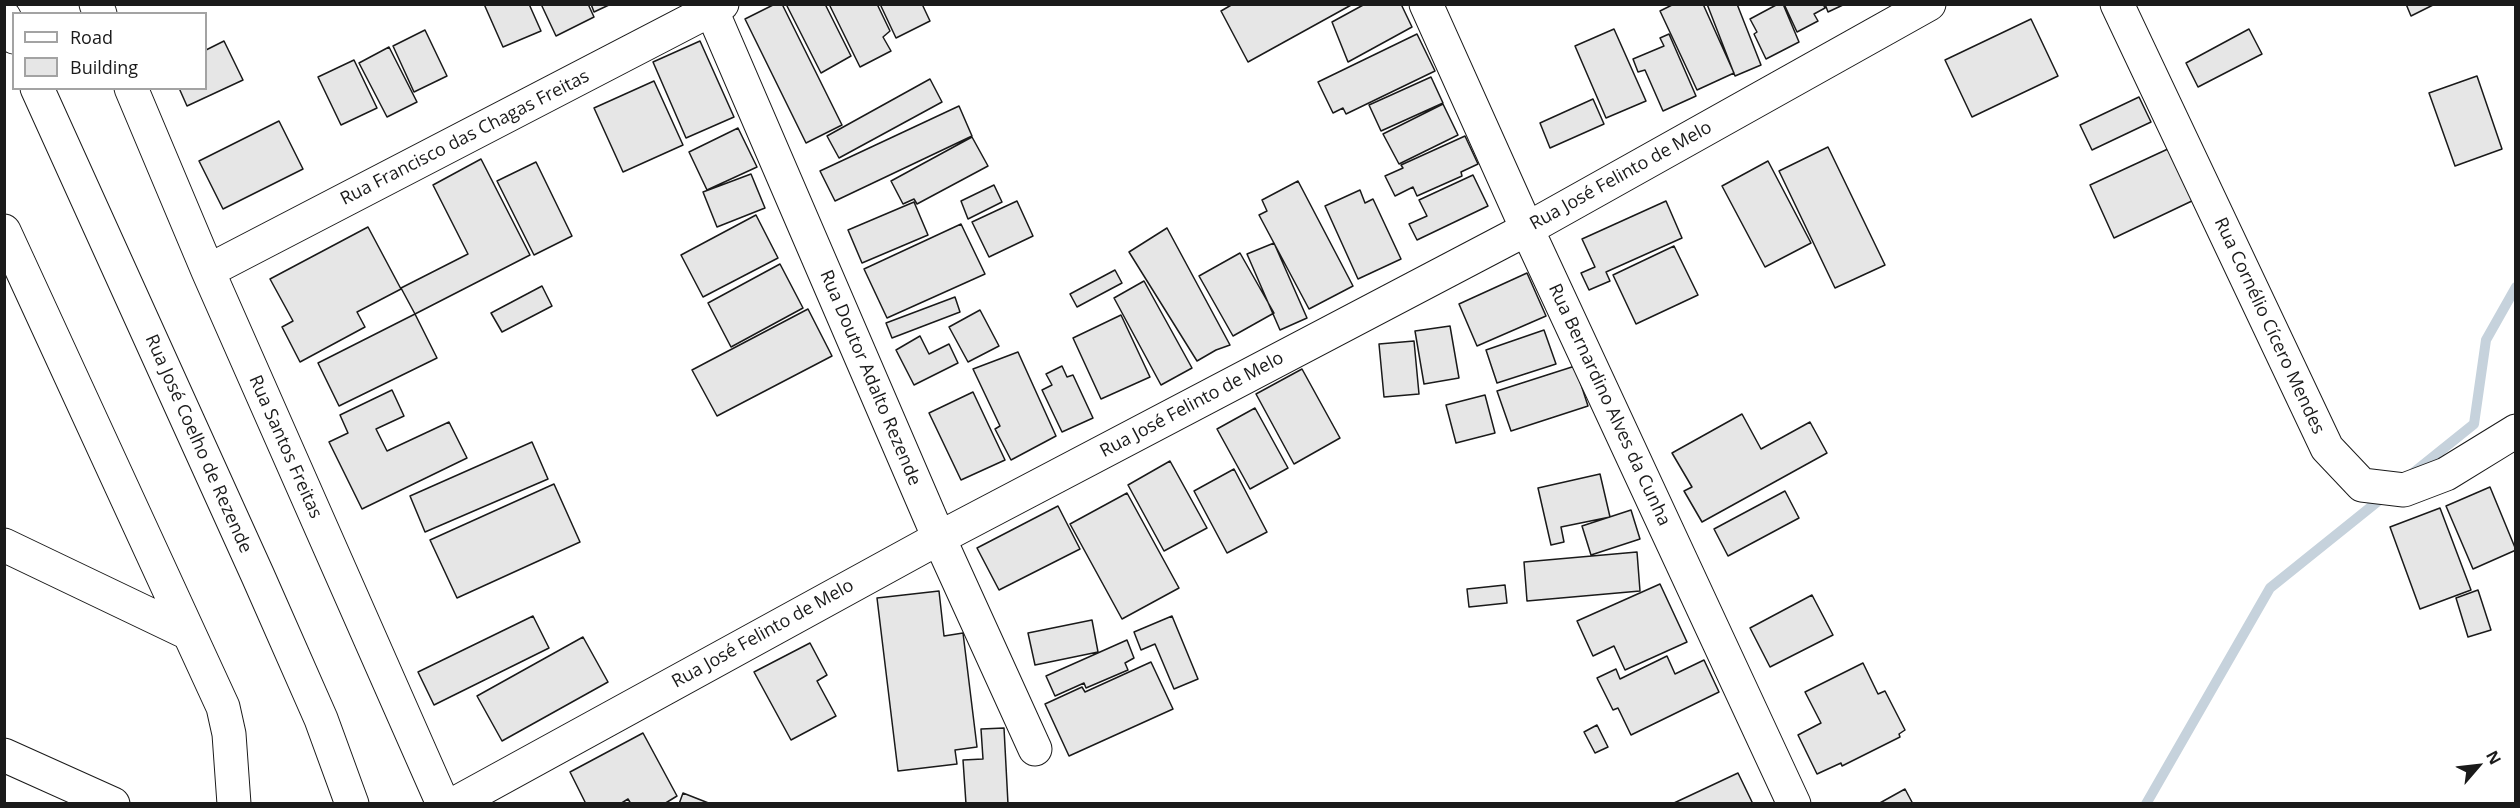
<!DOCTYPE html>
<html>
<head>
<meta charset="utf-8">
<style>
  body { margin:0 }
  #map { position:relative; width:2520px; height:808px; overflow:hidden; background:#fff; font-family:"Open Sans",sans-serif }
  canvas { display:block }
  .frame { position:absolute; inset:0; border:6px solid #1a1a1a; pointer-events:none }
  .legend { position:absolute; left:12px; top:12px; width:195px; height:78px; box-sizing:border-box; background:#fff; border:2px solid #a3a3a3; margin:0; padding:8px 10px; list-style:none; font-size:18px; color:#1a1a1a }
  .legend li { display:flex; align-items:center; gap:12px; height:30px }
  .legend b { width:30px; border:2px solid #a3a3a3 }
  .north { position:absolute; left:2448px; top:736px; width:60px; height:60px; -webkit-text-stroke:4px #fff; paint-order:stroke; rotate:62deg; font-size:16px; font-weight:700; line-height:24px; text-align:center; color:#1a1a1a }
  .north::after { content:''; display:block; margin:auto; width:21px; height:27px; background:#1a1a1a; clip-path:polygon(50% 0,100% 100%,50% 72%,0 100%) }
</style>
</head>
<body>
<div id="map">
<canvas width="2520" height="808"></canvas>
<div class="frame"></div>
<ul class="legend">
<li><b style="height:8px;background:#fff"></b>Road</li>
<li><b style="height:16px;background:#e6e6e6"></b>Building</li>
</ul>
<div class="north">N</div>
</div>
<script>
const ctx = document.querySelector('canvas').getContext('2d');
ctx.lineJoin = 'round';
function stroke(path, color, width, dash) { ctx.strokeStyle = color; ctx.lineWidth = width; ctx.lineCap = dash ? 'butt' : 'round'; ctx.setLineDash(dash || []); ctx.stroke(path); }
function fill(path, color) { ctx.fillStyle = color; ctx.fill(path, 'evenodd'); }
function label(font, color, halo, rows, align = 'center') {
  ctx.font = font + ' "Open Sans",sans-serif'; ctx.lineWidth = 4.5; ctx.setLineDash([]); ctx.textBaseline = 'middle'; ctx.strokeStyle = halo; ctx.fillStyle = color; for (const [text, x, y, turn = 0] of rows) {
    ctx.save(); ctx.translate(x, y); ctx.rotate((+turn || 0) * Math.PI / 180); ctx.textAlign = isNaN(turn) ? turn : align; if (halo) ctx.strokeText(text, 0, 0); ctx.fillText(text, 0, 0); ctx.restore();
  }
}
stroke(new Path2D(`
  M2413,473l61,-49 12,-84 30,-53
  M2146,804l124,-216 117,-94`), '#c6d2dc', 10);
const building = new Path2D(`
  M484,4h45l12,27 -38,16z
  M541,4h47l6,13 -38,19z
  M591,4h20l-17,8z
  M775,4h7l60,121 -36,18 -61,-124z
  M786,4h39l26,52 -30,17z
  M829,4h48l13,27 -7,6 8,14 -31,16z
  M880,4h42l8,17 -34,17z
  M1233,4l16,1 104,-1 -105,58 -27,-51z
  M1365,4h36l11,23 -64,35 -16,-40z
  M1674,4h29l31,69 -37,17 -37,-79z
  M1707,4h30l24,61 -26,11z
  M1778,4h5l16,38 -33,17 -12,-25 3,-2 -7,-13z
  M1784,4h39l2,4 -11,6 4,7 -21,11z
  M1825,4h20l-17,8z
  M2406,4h29l-24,12z
  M2031,19l27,57 -86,41 -27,-57z
  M1614,29l32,72 -40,17 -31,-72z
  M2249,29l13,25 -64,33 -12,-24z
  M425,30l22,46 -33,16 -21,-46z
  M1417,34l18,37 -89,43 -3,-6 -10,5 -15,-31z
  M1669,34l27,62 -33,15 -18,-41 -7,2 -5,-13 31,-13 -4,-8z
  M224,41l19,39 -56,26 -8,-18h27v-38z
  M700,41l34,76 -48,21 -33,-76z
  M389,47l28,55 -30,15 -28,-54z
  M354,60l23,48 -36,17 -23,-48z
  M2477,76l25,73 -47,17 -26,-73z
  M1431,77l12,26 -62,28 -12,-26z
  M930,79l12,23 -103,56 -12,-22z
  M654,81l29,64 -60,27 -29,-64z
  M2139,97l12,25 -59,28 -12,-25z
  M1593,99l11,25 -54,24 -10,-25z
  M1443,104l15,31 -59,29 -16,-30z
  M959,106l13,30 -137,65 -15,-30z
  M279,121l24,48 -80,40 -24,-48z
  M738,128l19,39 -50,23 -18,-38z
  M1465,136l13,28 -17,8 1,4 -45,20 -4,-9 -18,9 -10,-20 18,-8 -2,-3z
  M972,137l16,29 -71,38 -3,-5 -11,5 -12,-23z
  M1828,147l57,118 -50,23 -56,-117z
  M2170,148l24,52 -80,38 -24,-53z
  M481,159l49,96 -115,59 -14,-26 67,-34 -35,-69z
  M1768,161l43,82 -46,24 -43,-81z
  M536,162l36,74 -38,19 -37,-74z
  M751,174l14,34 -48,19 -14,-35z
  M1473,175l15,31 -71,34 -8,-16 18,-8 -8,-16z
  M1298,181l55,105 -44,23 -50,-94 8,-4 -5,-11z
  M994,185l8,17 -34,17 -7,-18z
  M1360,190l5,13 8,-4 28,60 -43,20 -33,-73z
  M1017,201l16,35 -44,21 -17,-35z
  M1666,201l16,37 -76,34 4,9 -21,9 -8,-17 14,-6 -13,-28z
  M914,202l14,33 -66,28 -14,-33z
  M756,215l22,43 -75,39 -22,-42z
  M961,224l24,50 -98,44 -23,-49z
  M368,227l33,62 -44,23 8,15 -65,35 -18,-35 11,-6 -23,-42z
  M1167,228l63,117 -14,5 -19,11 -68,-109z
  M1274,243l33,75 -27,12 -33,-76z
  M1674,246l24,49 -62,29 -23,-49z
  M1240,253l34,60 -41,23 -34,-60z
  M780,264l23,44 -72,39 -23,-44z
  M1115,270l7,13 -45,24 -7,-13z
  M1527,273l19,43 -69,30 -18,-42z
  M1144,281l48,87 -31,17 -47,-87z
  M542,286l10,20 -50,26 -11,-19z
  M955,297l5,15 -68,26 -6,-15z
  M808,309l24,47 -115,60 -25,-46z
  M980,310l19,36 -31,16 -19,-35z
  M415,314l22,44 -98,48 -21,-43z
  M1121,315l29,62 -49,22 -28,-61z
  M1450,326l9,52 -35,6 -9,-53z
  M1544,330l12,34 -59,19 -11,-33z
  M920,336l9,18 20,-10 9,19 -44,22 -18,-35z
  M1414,341l5,53 -35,3 -5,-53z
  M1018,352l38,84 -45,24 -16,-31 5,-3 -27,-57z
  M1062,366l5,11 6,-2 20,43 -31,14 -20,-42 10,-5 -6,-11z
  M1575,366l13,40 -77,25 -14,-40z
  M1302,369l38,69 -46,26 -38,-70z
  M392,390l12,26 -28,13 11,22 62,-29 18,36 -105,51 -33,-67 19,-9 -8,-18z
  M973,392l32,68 -44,20 -32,-67z
  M1485,395l10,38 -39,10 -10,-38z
  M1255,408l33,60 -38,21 -33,-60z
  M1742,414l19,35 49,-27 17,31 -125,69 -18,-31 8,-4 -20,-34z
  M532,442l16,37 -123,53 -15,-36z
  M1170,461l37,67 -43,23 -36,-66z
  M1234,469l33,63 -40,21 -33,-62z
  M1600,474l10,43 -49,10 3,15 -13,3 -13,-57z
  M554,484l26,58 -123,56 -27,-58z
  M2490,487l26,63 -43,19 -27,-63z
  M1785,491l14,27 -71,38 -14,-27z
  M1127,493l52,95 -57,31 -52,-95z
  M1058,506l22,43 -81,41 -22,-42z
  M2440,508l31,82 -51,19 -30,-82z
  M1631,510l9,29 -49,16 -9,-29z
  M1637,552l3,39 -113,10 -3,-39z
  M1660,584l27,58 -62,28 -11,-24 -21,10 -16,-35z
  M1505,585l2,18 -38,4 -2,-18z
  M2478,590l13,40 -23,7 -12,-39z
  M939,591l5,45 19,-3 14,114 -22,3 2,14 -59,7 -21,-173z
  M1812,595l21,40 -63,32 -20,-39z
  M533,616l16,32 -115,57 -16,-33z
  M1172,616l26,63 -24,10 -19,-45 -14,6 -7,-18z
  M1092,620l6,32 -63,13 -7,-32z
  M583,637l25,45 -106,59 -25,-45z
  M1127,640l7,18 -9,5 3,7 -42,18 -2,-5 -29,13 -9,-20z
  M810,643l17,32 -10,6 19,35 -45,24 -37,-68z
  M1667,656l8,18 29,-14 15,32 -88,43 -13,-27 -5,2 -16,-32 19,-9 4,10z
  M1151,662l22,47 -104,47 -24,-52 37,-17 3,5z
  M1863,663l15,31 7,-3 20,39 -6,4 1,3 -58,29 -1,-3 -24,11 -19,-39 23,-12 -16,-31z
  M1597,725l11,22 -13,6 -11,-21z
  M1004,728l4,76h-42l-3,-44 20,-1 -2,-30z
  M643,733l34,63 -13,8h-33l-3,-5 -8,5h-34l-16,-32z
  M1738,773l15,31 -79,-1z
  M1905,789l8,15h-35z
  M683,793l28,11h-32z`);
fill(building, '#e6e6e6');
stroke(building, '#1a1a1a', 1.5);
const street = new Path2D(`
  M96,4l4,10
  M709,4l230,534 96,211
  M1426,4l101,225 267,575
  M2117,4l210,444 35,37 42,5 42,-16 70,-43
  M4,17l10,20
  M37,88l221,488 63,143 31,85
  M131,88l77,183 235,533
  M4,231l219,476 6,27 5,70
  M208,271l514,-267
  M4,545l184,88
  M454,804l485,-266 588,-309 402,-225`);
const primary = new Path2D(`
  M4,755l109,49`);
stroke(street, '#1a1a1a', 35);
stroke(primary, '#1a1a1a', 35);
stroke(street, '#fff', 33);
stroke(primary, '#fff', 33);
label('18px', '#1a1a1a', '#fff', [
  ["Rua Francisco das Chagas Freitas",465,138,-27],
  ["Rua José Felinto de Melo",1621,176,-29],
  ["Rua Cornélio Cícero Mendes",2269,326,65],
  ["Rua Doutor Adalto Rezende",870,378,67],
  ["Rua José Felinto de Melo",1192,405,-28],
  ["Rua Bernardino Alves da Cunha",1609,405,65],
  ["Rua José Coelho de Rezende",198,444,66],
  ["Rua Santos Freitas",285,447,66],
  ["Rua José Felinto de Melo",763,634,-29]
]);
</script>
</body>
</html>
